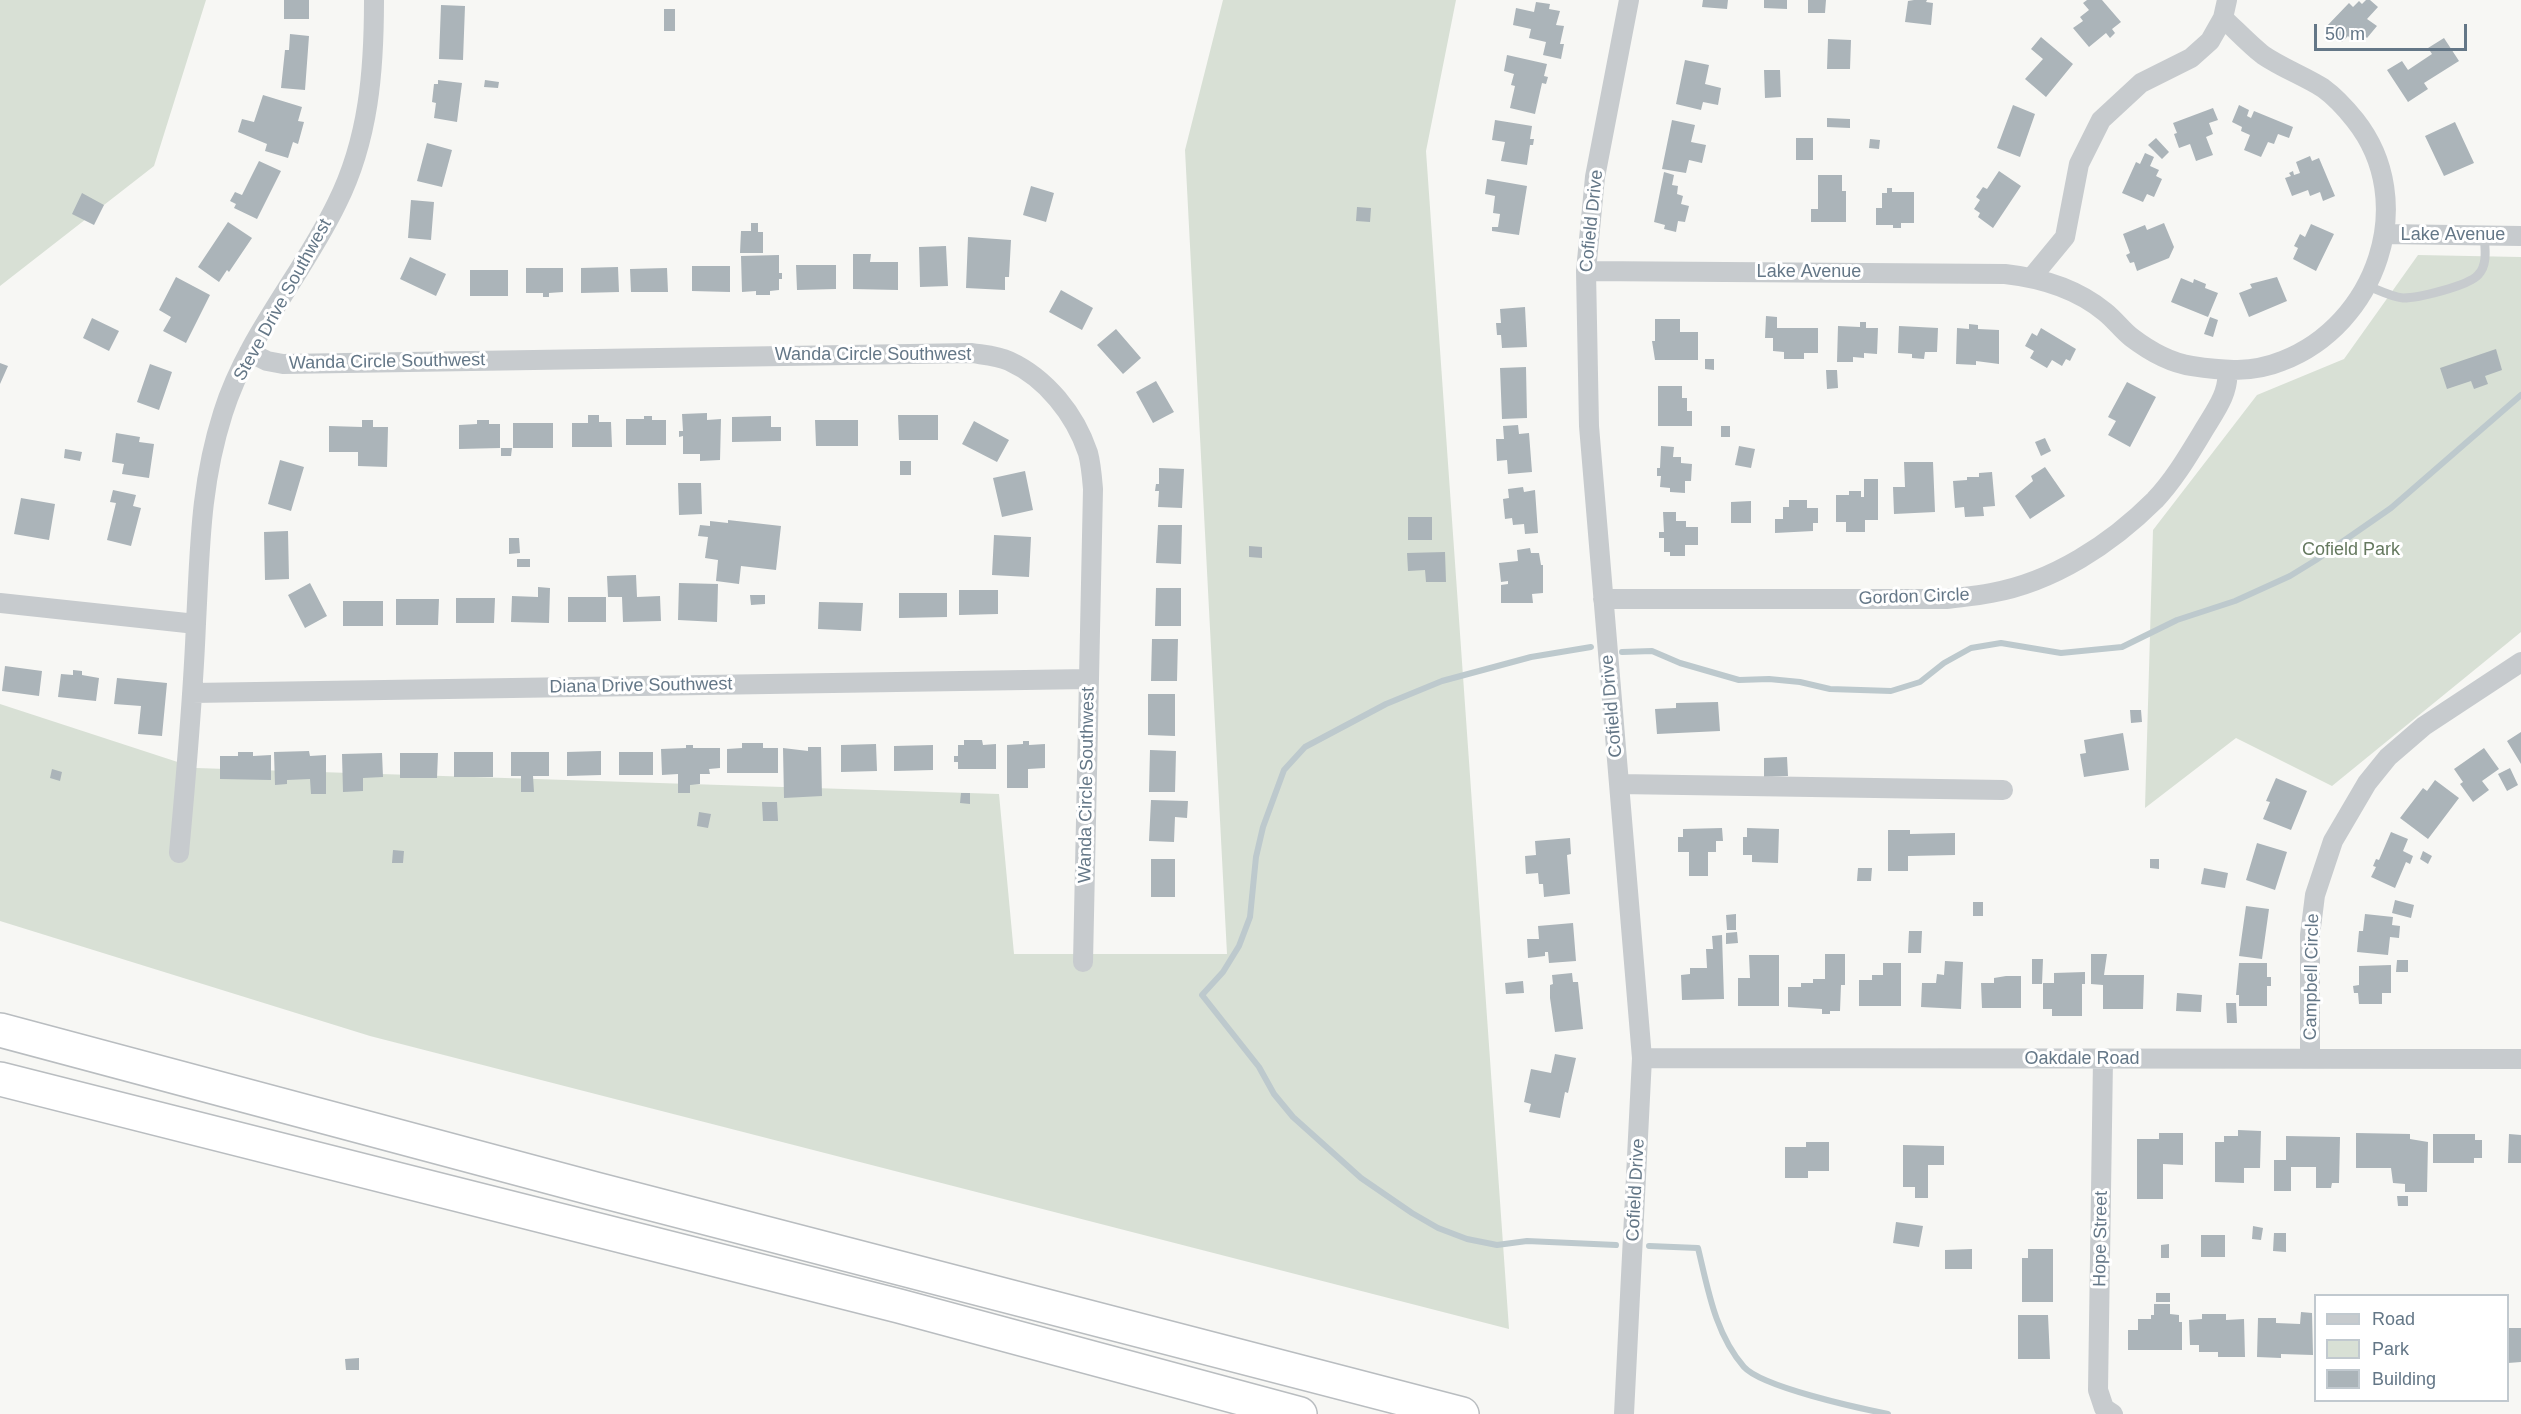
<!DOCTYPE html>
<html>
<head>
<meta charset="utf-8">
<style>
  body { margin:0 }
  #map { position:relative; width:2521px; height:1414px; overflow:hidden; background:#f7f7f4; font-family:Helvetica,sans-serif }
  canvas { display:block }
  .legend { position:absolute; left:2314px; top:1294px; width:195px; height:108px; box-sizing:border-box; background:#fff; border:2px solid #c1c9cf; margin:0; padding:8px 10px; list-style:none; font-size:18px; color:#647787 }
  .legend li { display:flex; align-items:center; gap:12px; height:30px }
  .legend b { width:30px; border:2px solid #c1c9cf }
  .scale { position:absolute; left:2314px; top:24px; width:153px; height:27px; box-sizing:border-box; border:3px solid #647787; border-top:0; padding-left:8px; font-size:18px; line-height:21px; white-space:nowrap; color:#647787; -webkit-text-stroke:4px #fff; paint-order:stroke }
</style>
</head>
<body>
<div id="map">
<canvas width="2521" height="1414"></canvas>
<ul class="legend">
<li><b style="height:8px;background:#c7cbce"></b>Road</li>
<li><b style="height:16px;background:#d8e0d5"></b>Park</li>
<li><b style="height:16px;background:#abb4b9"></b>Building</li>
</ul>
<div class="scale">50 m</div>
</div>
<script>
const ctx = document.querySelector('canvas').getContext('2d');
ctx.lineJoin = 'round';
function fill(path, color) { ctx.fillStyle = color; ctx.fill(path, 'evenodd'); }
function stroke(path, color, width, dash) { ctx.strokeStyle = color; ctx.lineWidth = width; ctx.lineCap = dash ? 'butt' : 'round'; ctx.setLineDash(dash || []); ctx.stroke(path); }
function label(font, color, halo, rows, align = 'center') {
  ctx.font = font + ' Helvetica,sans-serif'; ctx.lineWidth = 6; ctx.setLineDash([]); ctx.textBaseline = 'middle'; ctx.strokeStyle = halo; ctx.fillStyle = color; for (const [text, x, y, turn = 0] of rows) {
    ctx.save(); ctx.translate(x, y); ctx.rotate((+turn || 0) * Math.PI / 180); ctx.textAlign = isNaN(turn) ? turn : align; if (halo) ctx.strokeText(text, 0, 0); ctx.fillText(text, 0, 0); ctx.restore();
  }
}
fill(new Path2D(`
  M0,0h206l-52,166 -154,120z
  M1223,0h233l-30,151 83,1178 -1139,-293 -370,-115v-217l196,64 803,26 15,160h213l-42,-804z
  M2418,255l103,2v375l-189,154 -96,-48 -91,70 8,-278 104,-135 87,-36z`), '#d8e0d5');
stroke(new Path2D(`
  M1591,647l-60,10 -89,24 -56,23 -81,43 -21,23 -21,57 -7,30 -6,60 -11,29 -16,26 -21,23 57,72 15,27 19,23 68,61 51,35 26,15 29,11 30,6 30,-4 89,4
  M1622,652l30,-1 28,12 59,17 30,-1 31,3 30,7 61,2 29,-9 24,-19 27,-15 30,-5 60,10 61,-6 55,-27 58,-19 55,-25 26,-16 75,-52 130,-113
  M1649,1246l49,2c10,41 17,86 46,119 18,20 114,41 144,47`), '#bdc9cd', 6);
fill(new Path2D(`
  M284,0h25v19h-25z
  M1703,0h25l-1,9 -25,-2z
  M1764,0h23v9l-23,-1z
  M1808,0h18l-1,13h-17z
  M1914,0h13l-1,2 7,1 -2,22 -26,-3 3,-21z
  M2087,0h15l19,22 -9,7 3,4 -5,5 -4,-5 -17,14 -16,-19 10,-7 -3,-4 9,-7 -6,-7z
  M2366,0h4l8,7 -11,12 10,7 -10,12 -3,-3 -5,5 -3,-2 -3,3 -5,-5 -6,6 -17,-14 24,-25 4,4 6,-6 3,3z
  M1536,2l14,2 -1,5 11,2 -4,14 8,1 -4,18h4l-3,15 -18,-4 3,-13 -17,-4 2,-9 -18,-4 3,-17 18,4z
  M441,5l24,1 -2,54 -24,-1z
  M664,9h11v22h-11z
  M290,34l19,2 -4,54 -24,-2 4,-38h4z
  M2041,37l32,27 -27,33 -21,-18 18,-20 -12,-10z
  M2444,38l15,23 -35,22 4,6 -20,13 -21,-32 15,-9 6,9 24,-16 -4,-6z
  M1828,39l23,1 -1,29h-23z
  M1507,55l40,9 -3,12 4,1 -2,7 -4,-1 -7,31 -25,-6 5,-22 -4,-1 3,-11 -10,-3z
  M1685,60l24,5 -4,19 16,4 -3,17 -15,-3 -2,8 -25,-6z
  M1764,70h16l1,27 -16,1z
  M438,80l24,3 -5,39 -23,-4 2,-15 -4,-1 2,-18h4z
  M485,80l14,2 -1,6 -14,-1z
  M263,95l39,12 -4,14 6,1 -6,22 -5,-2 -5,16 -23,-7 2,-7 -29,-12 4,-13 12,3z
  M2013,105l22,9 -15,43 -23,-9z
  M2239,105l10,5 -2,6 4,2 3,-7 39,16 -4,11 -11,-4 -4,10 -6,-2 -7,15 -17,-7 6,-15 -9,-4 1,-4 -10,-5z
  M2213,108l5,12 -9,3 4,11 -7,3 7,18 -17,6 -6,-17 -11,4 -5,-14 3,-1 -4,-10z
  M1827,118l23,1v9l-23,-1z
  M1495,120l37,6 -2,13h4l-1,6h-3l-3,20 -26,-4 4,-19 -13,-2z
  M1672,120l23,5 -4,17 15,3 -4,18 -13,-3 -3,13 -24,-4z
  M2455,122l19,41 -30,13 -19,-40z
  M1796,138h17v22h-17z
  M2156,138l13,14 -7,7 -14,-14z
  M1870,139l10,1 -1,9 -10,-1z
  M427,143l25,7 -10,37 -25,-6z
  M2145,153l9,4 -4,9 9,4 -3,6 6,3 -8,18 -7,-3 -4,8 -21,-9 14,-31 4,2z
  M2310,156l2,5 7,-3 16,38 -12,5 -3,-9 -10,4 -2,-6 -16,6 -7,-18 6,-2 -2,-3 4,-2 1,4 6,-2 -4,-11z
  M259,161l22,10 -24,48 -23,-11 2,-4 -6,-3 5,-9 7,3z
  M1999,171l22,15 -28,42 -15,-11 2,-4 -6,-4 6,-9 -4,-3 7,-10 4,2z
  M1664,172l10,3 -2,10 6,1 -1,8 6,2 -2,8 8,2 -4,16 -7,-1 -2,11 -12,-3 1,-4 -11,-3z
  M1818,175h24v16h4v31h-35v-13h7z
  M1487,179l40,7 -8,49 -27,-4v-4h6l2,-13 -7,-1 2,-17 -10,-2z
  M1031,186l23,7 -8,29 -23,-7z
  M1887,188h5v4h22v31h-13v5h-8v-3h-17v-17h6v-15h5z
  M82,193l22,12 -10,20 -22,-11z
  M411,200l23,2 -3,38 -23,-2z
  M1357,207l14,1 -1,14 -14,-1z
  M228,222l24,16 -23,34 -2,-2 -8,12 -21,-15z
  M751,223h7v9h5v21h-23l1,-22h10z
  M2164,223l10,24 -5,11 -32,13 -3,-9 -4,1 -4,-8 4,-2 -7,-19 22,-9 2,5z
  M2311,224l23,10 -18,37 -23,-12 5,-11 -4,-2 6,-12 5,3z
  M968,237l43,3 -2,37h-4v13l-39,-2z
  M946,246l2,40 -28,1 -1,-40z
  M853,254h18l-1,8h28v28l-45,-1z
  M779,255v18h3v6h-3v11l-9,1v4h-14v-4l-14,1 -1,-36z
  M410,257l36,17 -10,22 -36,-17z
  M796,265h40v24l-39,1z
  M692,266h38v26l-38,-1z
  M618,267l1,25 -38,1v-25z
  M526,268h37v24l-14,1v4h-6v-4h-17z
  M667,268l1,24h-37l-1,-23z
  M470,270h38v26h-38z
  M176,277l34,18 -24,48 -23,-12 8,-14 -12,-7z
  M2277,277l10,24 -38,16 -10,-24 13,-5 -2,-4z
  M2181,278l12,5 1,-4 12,5 -1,4 13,5 -10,24 -37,-15z
  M1061,290l32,18 -11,22 -33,-18z
  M1525,307l2,40 -25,1 -1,-13h-4l-1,-12h5l-1,-14z
  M1766,316l11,1v11h41v25h-14v6h-20v-7l-11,-1v-13h-8z
  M2210,317l8,3 -5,17 -9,-3z
  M92,318l27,13 -10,20 -26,-13z
  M1655,319h25v13h18v28h-43l-3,-19h3z
  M1860,322h6v6h12l-1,26 -13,-1v5l-11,-1v5h-16l1,-36 22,1z
  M1969,324l9,1v4l21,1v34l-23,-3v4l-20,-1 1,-36 12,1z
  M1899,326l39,2 -1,24h-12l-1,7 -12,-1v-4l-14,-1z
  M2041,328l35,21 -6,12 -4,-2 -4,7 -10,-6 -5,8 -17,-10 4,-7 -9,-5 7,-13 5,3z
  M1116,329l25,29 -18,16 -26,-29z
  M2496,349l6,21 -17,6 3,8 -14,5 -3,-8 -24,8 -7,-21z
  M1705,359h9v11l-9,-1z
  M0,363l8,3 -8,18z
  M150,364l22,8 -13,38 -22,-8z
  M1526,367l1,51 -25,1 -2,-51z
  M1826,370h11l1,18 -11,1z
  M1156,381l18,31 -21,11 -17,-31z
  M2127,382l29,15 -26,50 -22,-12 8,-14 -8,-4z
  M1658,386h24v12h5v13h5v15h-34z
  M707,413v7l14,-1 -1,41 -20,1v-7h-17v-18l-4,1v-6h4l-1,-17z
  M588,415h11v7h12l1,25h-40v-24h16z
  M898,415h40v25h-39z
  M644,416h8v4h14v25h-40v-26h18z
  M771,416v11h10v14l-49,1v-25z
  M362,420h11v7h15l-1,40 -29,-1v-14h-29v-26l33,1z
  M477,420h12v4h11v24l-41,1v-24l18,-1z
  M815,420h43v26h-42z
  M974,421l35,19 -12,22 -35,-18z
  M513,423h40v25h-40z
  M1518,425l1,9 10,-1 3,39 -24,2 -1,-14 -10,1 -1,-22h8l-1,-13z
  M1721,426h9v11h-9z
  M116,433l24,4 -1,5 15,2 -5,34 -27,-4 2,-10 -12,-2z
  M2045,438l6,13 -10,5 -6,-14z
  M1661,446l13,1 -1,10h8v6l11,1 -1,17h-6v12l-15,-1v-4l-10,-1 1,-11h-4v-8h3z
  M1739,446l16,3 -4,19 -16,-3z
  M501,448h11l-1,8h-10z
  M65,449l17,3 -2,9 -16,-3z
  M280,460l24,7 -13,44 -23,-7z
  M900,461h11v14h-11z
  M1904,462h29l2,50 -41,2 -1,-27h12z
  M2045,467l20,29 -35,23 -15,-23 18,-15 -2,-5z
  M1159,468l25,1 -2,39 -24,-1 1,-16h-4l1,-7h3z
  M1025,471l8,39 -31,7 -9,-39z
  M1992,472l3,34 -12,1 1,9 -19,1 -1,-10 -9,1 -2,-27 14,-1v-3h12v-4z
  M1864,479h14v41h-13v12h-19v-10h-10v-27h13v-4h12v6h3z
  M678,483h23l1,31 -23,1z
  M1523,487l1,5 11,-2 3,43 -13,1 -1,-10 -11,1 -1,-7 -7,1 -2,-20 6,-1 -1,-9z
  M113,490l23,5 -3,11 8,2 -10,38 -24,-6 9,-37 -6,-1z
  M21,498l34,6 -6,36 -35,-6z
  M1789,500h18v8h11v15h-5v8l-38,2v-14h8v-12h6z
  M1751,501v22h-20v-21z
  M1663,512h13v9h10v6h12v18h-13v11h-15v-4h-6v-14h-5v-6h5z
  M1408,517h24v23h-24z
  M728,520l53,6 -5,44 -35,-4 -2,18 -23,-3 2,-21 -13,-2 3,-21 -10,-1 2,-11 10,1v-5l18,2z
  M1158,525h24l-1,39 -25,-1z
  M288,531l1,48 -24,1 -1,-48z
  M994,535l37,2 -2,40 -37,-2z
  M509,538h10l1,15 -11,1z
  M1249,546l13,1v11l-13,-1z
  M1530,548l1,5h8l2,12h2v28l-11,1 1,9h-32v-18l7,-1v-3l-7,1 -2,-19 19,-2 -1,-11z
  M1445,552l1,30h-20l-1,-12 -17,1 -1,-18z
  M517,559h13v8h-13z
  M636,575l1,22 23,-1 1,25 -38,1 -1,-25h-14l-1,-21z
  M310,583l17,33 -22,12 -17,-33z
  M679,583l39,1 -1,38 -39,-2z
  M538,587l12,1 -1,35 -38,-1 1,-26 26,1z
  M1156,588h25v38h-26z
  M959,590h39v24l-39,1z
  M899,593h48v24l-48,1z
  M750,595h15v9l-14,1z
  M568,597h38v25h-38z
  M456,598h39l-1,25h-38z
  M396,599h43l-1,26h-42z
  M343,601h40v25h-40z
  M819,602l44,1 -2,28 -43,-2z
  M1152,639h26l-1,42h-26z
  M5,666l37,5 -3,25 -37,-5z
  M73,670l9,1v4l17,3 -3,23 -38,-4 3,-23 12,1z
  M117,678l50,5 -5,53 -24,-2 3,-28 -27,-2z
  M1148,694h27v42l-27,-1z
  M1718,702l2,29 -63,3 -2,-25 21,-1v-5z
  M2130,710h11l1,12 -11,1z
  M2521,732v32l-14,-23z
  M2123,733l6,37 -45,7 -4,-23 6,-1 -2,-13z
  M964,740h18l1,5 13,-1v25h-38v-7h-4v-6h4v-11h6z
  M1023,741h6v4l16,-1v24l-17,1v19h-21v-43l16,-1z
  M742,743h21v5h15v25h-51v-24l15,-1z
  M876,744l1,27 -36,1v-27z
  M686,745h7v3h27v20l-11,1 1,5h-10v10l-10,1v8h-12v-19l-16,1 -1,-26 25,-1z
  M933,745v25l-39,1v-25z
  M808,747h13l1,49 -38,2 -1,-50 25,3z
  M2484,748l15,21 -17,12 7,9 -16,12 -13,-18 3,-2 -9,-13z
  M1150,750l26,1 -1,41h-26z
  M309,751l1,5 16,-1v39h-15l-1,-15 -23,1v4l-12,1 -1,-33z
  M601,751v24l-34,1v-24z
  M238,752h15v4l18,-1v25l-51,-1v-23h18z
  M454,752h39v25h-39z
  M511,752h38v24h-16l1,16h-13v-16h-10z
  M619,752h34v23h-34z
  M382,753l1,24 -20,1v13l-20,1 -1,-38z
  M400,753h38l-1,25h-37z
  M1787,757l1,19 -24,1v-19z
  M2510,768l8,17 -11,6 -9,-17z
  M52,769l10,3 -2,9 -10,-3z
  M2276,778l31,13 -16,39 -28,-11 7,-17 -4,-1z
  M2435,780l24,18 -31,41 -28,-21 23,-30 4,3z
  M961,793h9v11l-10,-1z
  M1151,800l37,1 -1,17 -12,-1 -1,25 -25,-1z
  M762,802h15l1,19h-15z
  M699,812l12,2 -3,14 -11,-2z
  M1722,828l1,13h-7v11h-8v24h-19v-24h-11v-15h5v-8z
  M1747,828l32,1 -1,34 -26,-1v-7h-9v-18h4z
  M1888,830h22v4l45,-1v22l-47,1v15h-20z
  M2391,832l17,7 -5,12 10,5 -3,8 -4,-2 -11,26 -24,-11 5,-10 -3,-1 3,-7 3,1z
  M1570,838l1,16 -4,1 3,39 -26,3 -1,-13h-4l-1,-11 -12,1 -1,-18 11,-1 -1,-14z
  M2257,843l30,9 -12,38 -29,-10z
  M393,850l11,1 -1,12h-11z
  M2423,851l9,5 -4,8 -8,-5z
  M1151,859h24v38h-24z
  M2150,859h9v10l-9,-1z
  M1858,868h14l-1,13h-14z
  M2204,868l24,5 -3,15 -24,-4z
  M2395,900l19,5 -3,13 -19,-5z
  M1973,902h10v14h-10z
  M2246,906l23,3 -7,50 -23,-3z
  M1736,914v16h-9l-1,-15z
  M2365,914l28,3 -1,8 8,1 -1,12 -9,-1 -2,18 -31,-3 2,-21h4z
  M1573,923l3,38 -27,2 -1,-11h-3v4l-17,2 -1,-19h12l-1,-13z
  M1909,931h13l-1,22h-13z
  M1737,932l1,11 -12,1v-11z
  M1722,935l2,64 -42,1 -1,-25 9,-1v-6h17l-1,-19h7l-1,-13z
  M1825,954h20v31h-4l-1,26h-10v3h-8v-5l-34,-2v-20h13v-4h12v-4h12z
  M2091,954h16l-3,21h40l-1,34h-40v-24l-12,-1z
  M1749,955h30v51h-41v-28h12z
  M2032,959h11l-1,25h-10z
  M2397,960h11v12h-12z
  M1945,961l18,1 -2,47 -40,-2 1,-24h14l1,-9 7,1z
  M1883,963h18v43h-42v-26h13v-5h11z
  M2239,963h28v14h4v9h-4v20h-28v-11h-3z
  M2391,965v28h-9v11h-23l-1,-11h-4l-1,-7 6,-1v-19z
  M2085,972v12h-3v32h-30v-7h-9v-26h11v-10z
  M1572,973l1,9h5l5,47 -28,3 -5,-34v-13l3,-1 -1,-9z
  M2006,976h15v32h-39l-1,-25h13v-5z
  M1523,981l1,12 -18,1 -1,-11z
  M2177,993l25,2 -1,17 -25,-1z
  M2226,1003h10l1,20h-10z
  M1555,1054l21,4 -8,35 -3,-1 -5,26 -31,-6 2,-8 -7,-2 7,-33 20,4z
  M2238,1130l23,1 -1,37h-16v15l-29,-1v-40h9v-6h14z
  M2159,1133h24v32l-20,-1v35h-26v-60h22z
  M2356,1133l54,1v5l18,3 -1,50h-22v-8l-12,-1 -2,-15h-35z
  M2433,1134h42v6h7v18h-8v5h-41z
  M2509,1134l12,1v28h-13z
  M2286,1136l54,1 -1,46h-7l-1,5h-15v-21h-25v24h-17v-31h12z
  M1806,1142h23v29h-21v7h-23v-31h21z
  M1903,1145l41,1v19h-16v33h-13v-11h-12z
  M2397,1196h11v10h-10z
  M1896,1222l27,4 -4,21 -26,-4z
  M2253,1226l10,2 -2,12 -9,-1z
  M2274,1233h12v19l-13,-1z
  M2201,1235h24v22h-24z
  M2169,1244v14h-8v-13z
  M1972,1249v20h-27v-19z
  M2028,1249h25v53h-31v-44h6z
  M2156,1293h14v9h-14z
  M2154,1304h16v10l9,1v7h3v28h-54v-20h10v-11h13v-4h3z
  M2301,1312l11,1 1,42 -32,-1v4l-24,-1 1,-39h18v5l24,1z
  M2202,1314h24v6l18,-1 1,38h-27v-5h-19v-7h-9l-1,-25 13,-1z
  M2018,1315h30l2,44h-32z
  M2508,1328h13v34l-13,1z
  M359,1358v12h-13l-1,-11z`), '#abb4b9');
const motorway = new Path2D(`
  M0,1030l595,159 867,225
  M0,1079l899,227 401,108`);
stroke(motorway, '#b9bdc0', 36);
stroke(new Path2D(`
  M2368,286c10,4 24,11 35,12 15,0 65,-12 75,-23 10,-10 7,-27 6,-40`), '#c7cbce', 9);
stroke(new Path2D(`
  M2384,234l137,2
  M1586,271l419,3c36,4 71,14 100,38 10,8 17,18 26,25 17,13 40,26 61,29 31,5 61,7 90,-5 94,-36 138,-159 73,-241 -8,-10 -21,-24 -32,-32 -19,-12 -41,-20 -60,-33 -14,-11 -27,-25 -40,-37
  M2032,277l33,-40 14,-73 22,-44 40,-37 50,-25 19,-17 13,-23 4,-18
  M249,352l18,9 16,3 689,-11c12,2 26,3 37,8 37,17 66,53 79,92 3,11 4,24 5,36l-10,473
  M1603,599h343c15,-2 30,-3 45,-6 62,-11 120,-49 164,-93 19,-20 33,-44 47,-67 11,-19 28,-40 25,-62
  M0,603l196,21
  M192,693l897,-14
  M1619,784l384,6
  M179,853c7,-76 14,-153 17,-230 4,-74 4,-138 27,-210 24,-77 80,-139 114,-210 32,-64 37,-133 37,-203
  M2310,1057v-122l5,-40 18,-54 34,-58 21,-26 36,-31 97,-64
  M1642,1058l879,1
  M2103,1059l-5,331 6,18 9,6
  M1624,1414l18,-356 -53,-632 -3,-155 9,-94 34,-177`), '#c7cbce', 20);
stroke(motorway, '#fff', 33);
label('18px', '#647787', '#fff', [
  ["Cofield Drive",1592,221,-84],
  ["Lake Avenue",2453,235],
  ["Lake Avenue",1809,272],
  ["Steve Drive Southwest",283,300,-61],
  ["Wanda Circle Southwest",873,355],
  ["Wanda Circle Southwest",387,362,-1],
  ["Gordon Circle",1914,597,-2],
  ["Diana Drive Southwest",641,686,-1],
  ["Cofield Drive",1612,706,-95],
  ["Wanda Circle Southwest",1087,785,-89],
  ["Campbell Circle",2312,977,-89],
  ["Oakdale Road",2082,1059],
  ["Cofield Drive",1636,1190,-87],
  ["Hope Street",2101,1239,-89]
]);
label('18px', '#65795f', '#fff', [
  ["Cofield Park",2351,550]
]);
</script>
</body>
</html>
